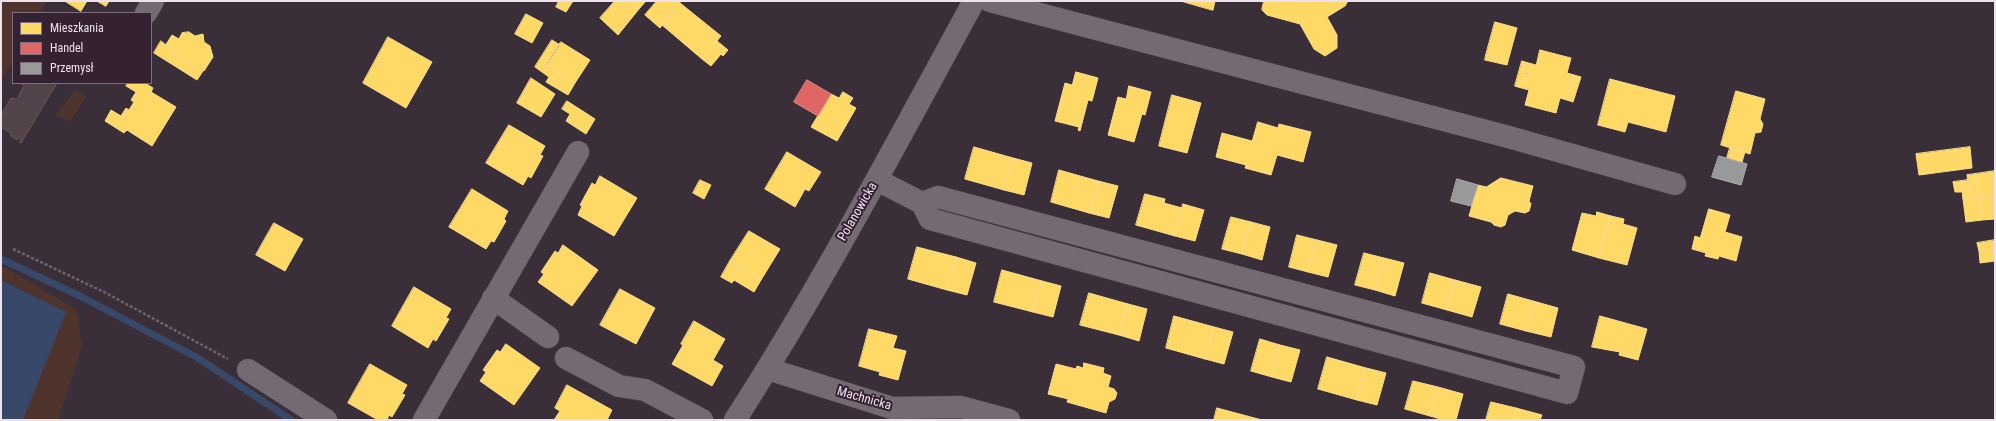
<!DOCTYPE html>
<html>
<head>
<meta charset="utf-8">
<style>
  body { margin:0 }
  #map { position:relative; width:1996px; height:421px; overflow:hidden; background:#3a2f38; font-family:"Roboto Condensed",sans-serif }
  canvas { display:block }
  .frame { position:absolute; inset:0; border:2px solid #eee2ec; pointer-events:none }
  .legend { position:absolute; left:12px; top:12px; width:140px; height:72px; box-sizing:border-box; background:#342232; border:1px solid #7e6f7c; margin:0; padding:5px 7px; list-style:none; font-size:12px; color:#eee2ec }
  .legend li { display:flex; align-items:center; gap:8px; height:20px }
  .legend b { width:20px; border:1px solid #7e6f7c }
</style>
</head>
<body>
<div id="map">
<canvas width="1996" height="421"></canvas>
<div class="frame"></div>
<ul class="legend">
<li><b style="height:11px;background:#ffd966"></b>Mieszkania</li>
<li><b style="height:11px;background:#e06666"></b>Handel</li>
<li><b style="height:11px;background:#999"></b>Przemysł</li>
</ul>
</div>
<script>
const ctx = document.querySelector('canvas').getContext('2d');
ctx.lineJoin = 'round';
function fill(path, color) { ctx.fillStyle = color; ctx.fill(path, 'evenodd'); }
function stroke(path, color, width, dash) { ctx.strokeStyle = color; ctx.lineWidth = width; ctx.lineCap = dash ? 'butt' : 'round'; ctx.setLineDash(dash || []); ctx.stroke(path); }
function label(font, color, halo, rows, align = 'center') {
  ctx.font = font + ' "Roboto Condensed",sans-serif'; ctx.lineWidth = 4; ctx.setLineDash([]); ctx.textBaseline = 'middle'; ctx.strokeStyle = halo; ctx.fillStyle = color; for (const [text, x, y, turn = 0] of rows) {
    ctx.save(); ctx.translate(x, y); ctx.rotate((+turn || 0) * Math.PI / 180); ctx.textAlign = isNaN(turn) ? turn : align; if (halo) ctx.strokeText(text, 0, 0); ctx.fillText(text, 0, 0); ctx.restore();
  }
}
fill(new Path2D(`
  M1,1h46l-7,12h-27v48l-12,20z
  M75,90l11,6 -16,26 -14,-7z
  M1,265l76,45 5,36 -24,74h-35l42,-108 -64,-32z`), '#4f342e');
fill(new Path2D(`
  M1,280l65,32 -43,108h-22z`), '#384869');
const homes = new Path2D(`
  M65,1h22l-6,10z
  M97,1h12l-3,5z
  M559,1h14l-7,11 -10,-5z
  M615,1h15l9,8 -21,26 -18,-17z
  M630,1h16l-7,8z
  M657,1h24l-21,27 -15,-13z
  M1181,1h34l-2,9z
  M1264,1h84l-3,5 -18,11 10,18v13l-12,8 -11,-7 -14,-25 -33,-9 -5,-5z
  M680,3l41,33 -19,23 -40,-34z
  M526,14l17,9 -11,20 -17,-9z
  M1495,22l22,6 -9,33 -22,-6z
  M189,32l6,4 8,-2 1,8 6,4 3,11 -9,14 -39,-25 7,-11 7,4 3,-6z
  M388,37l44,25 -26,46 -43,-25z
  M552,40l8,5 -18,27 -7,-5z
  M161,41l5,4 -1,1 38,25 -6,9 -43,-27z
  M717,41l11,9 -5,6 -2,-2 -10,12 -9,-7z
  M561,42l29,18 -15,23 -29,-18z
  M1540,50l31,8 -4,15 7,2 -7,25 -7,-2 -4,15 -31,-8 4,-15 -11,-3 2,-6 6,-2 1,-8 -4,-3 2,-6 11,3z
  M1486,55l22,6 -1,4 -22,-5z
  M1522,61l3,1 -2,6 5,5 -2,6 -6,2 -2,6 -3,-1z
  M546,65l29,18 -7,12 -22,-13 3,-5 -7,-5z
  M1076,72l22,6 -6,23 -4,-1 -8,31 -2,-1 1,-3 -24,-6 10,-38 7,2z
  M1574,75l7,2 -8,25 -6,-2z
  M531,78l24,16 -14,23 -24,-14z
  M1610,79l65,17 -9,36 -38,-10 -3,10 -27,-7z
  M128,83h17l8,5 -2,4 25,15 -24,39 -25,-16 -3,3 -19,-12 6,-11 10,6 5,-8 3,2 5,-8 -3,-2 5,-8 -10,-6z
  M1129,86l22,6 -6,23 -3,-1 -8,28 -26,-7 10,-38 8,2z
  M1736,91l29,8 -5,20 3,5 -2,8 -6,1 -5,21 -29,-9z
  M843,92l10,6 -4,6 7,4 -19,33 -26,-14 20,-33 8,4z
  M1172,95l29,8 -14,50 -28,-7z
  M567,101l28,18 -9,15 -20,-13 4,-7 -8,-5z
  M1258,122l20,6 1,-4 32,8 -8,30 -26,-7 -6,20 -26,-7 1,-3 -30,-8 6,-24 30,8z
  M509,125l36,21 -5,9 3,1 -12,22 -3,-2 -5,9 -37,-22z
  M974,147l39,11 -9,32 -39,-11z
  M1970,147l2,21 -53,7 -3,-21z
  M1730,148l15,4 -3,10 -15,-4z
  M787,152l34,20 -12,19 -4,-2 -10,18 -30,-18z
  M1013,158l19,5 -8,32 -20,-5z
  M1059,170l39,11 -9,32 -38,-11z
  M1995,171v25l-16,1 -4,-23z
  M1975,174l4,23 -9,1 -3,-23z
  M600,176l37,22 -23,38 -36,-21 4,-9 -2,-1 12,-22 3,2z
  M1501,178l32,8 -4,15 2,3 -2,7 -4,2 -10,-2 -7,4 -3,10 -4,2 -7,-2 -3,-3 -22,-6 9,-31 8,2z
  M700,180l11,5 -7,14 -11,-6z
  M1968,180l2,18 -7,1 -2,-18z
  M1098,181l20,5 -9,32 -20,-5z
  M1961,181l1,11h-7l-2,-10z
  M472,189l36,22 -4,8 2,2 -12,21 -3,-1 -5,8 -37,-22z
  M1145,194l20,5 -1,4 18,5 -7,28 -39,-11z
  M1989,196h6v23l-13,1 -3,-23z
  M1979,197l3,23 -16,2 -3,-23z
  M1183,204l21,6 -9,31 -20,-5z
  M1709,209l21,6 -5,17 17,5 -6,24 -17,-5 -1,3 -13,-3 1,-3 -14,-4 3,-13 5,2z
  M1597,212l14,4 -12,42 -27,-8 10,-37 14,3z
  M1611,216l13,3 -1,5 14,4 -10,37 -28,-7z
  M1231,217l20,5 -9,32 -20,-5z
  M1251,222l19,5 -8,33 -20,-6z
  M274,223l29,16 -18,32 -29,-16z
  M749,231l31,18 -19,31 -31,-19z
  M1297,235l20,5 -9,32 -19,-5z
  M1317,240l20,5 -9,32 -20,-5z
  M1995,240v9l-16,2 -2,-8z
  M563,245l35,25 -26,36 -34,-24 6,-8 -3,-2 14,-21 3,2z
  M917,247l39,10 -9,33 -39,-11z
  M1995,249v12l-15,2 -1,-12z
  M1364,253l20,5 -9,32 -20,-5z
  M956,257l20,6 -9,32 -20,-5z
  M1384,258l20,5 -9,33 -20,-6z
  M730,261l11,7 -9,15 -11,-6z
  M741,268l20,12 -7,12 -20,-12z
  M1002,270l40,11 -9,31 -39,-10z
  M1430,273l25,7 -8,30 -25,-7z
  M1455,280l26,7 -9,30 -25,-7z
  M1042,281l19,5 -8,31 -20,-5z
  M414,287l37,22 -5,9 3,1 -13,22 -3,-2 -5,9 -36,-22z
  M620,289l35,19 -19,36 -36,-19z
  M1089,293l39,11 -9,31 -39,-10z
  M1508,294l25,7 -7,30 -26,-7z
  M1533,301l25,7 -7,29 -25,-6z
  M1128,304l19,5 -8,32 -20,-6z
  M1174,316l40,11 -9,32 -39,-11z
  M1600,316l47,13 -9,31 -19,-5 1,-3 -28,-5z
  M694,321l31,18 -12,21 10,6 -11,20 -40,-22 11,-19 -2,-1z
  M1214,327l19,5 -9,32 -19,-5z
  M869,329l28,7 -4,12 13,3 -8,29 -19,-5 1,-3 -21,-6z
  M1260,339l20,6 -8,32 -21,-6z
  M506,344l34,24 -26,37 -34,-24 6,-9 -3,-2 14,-20 3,2z
  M1280,345l20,5 -9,32 -19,-5z
  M1327,357l39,11 -9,32 -39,-11z
  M1084,363l20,5 -1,5 8,3 -3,11 6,2 3,4 -2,6 -6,3 -3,11 -39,-11 1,-3 -20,-5 8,-30 20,5 1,-3 6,2z
  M370,364l37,21 -5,9 3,1 -13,22 -3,-2 -2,5h-9l-30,-17z
  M1366,368l20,5 -9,32 -20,-5z
  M1413,381l25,6 -8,29 -25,-7z
  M567,385l45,25 -5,10h-53l6,-9 -5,-3z
  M1438,387l25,7 -7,26h-12l-14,-4z
  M1491,402l25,6 -3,12h-27z
  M1217,408l45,12h-48z
  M1516,408l26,7 -2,5h-27z`);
fill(homes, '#ffd966');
stroke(homes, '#fadc8e', 1);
const shops = new Path2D(`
  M807,80l24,14 -13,22 -24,-14z`);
fill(shops, '#e06666');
stroke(shops, '#e48b8e', 1);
const industry = new Path2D(`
  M1719,156l28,8 -6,21 -29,-8z
  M1457,179l21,6 -7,21 -20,-5z`);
fill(industry, '#999');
stroke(industry, '#b2afb2', 1);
stroke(new Path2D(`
  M1,259l79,37 118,62 93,62`), '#384869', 7);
const building = new Path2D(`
  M20,83h37l-36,60h-1l1,-4 -3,-2 -1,3 -7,-5 1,-2 -10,-6v-12l10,-17 6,1 7,-13z`);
fill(building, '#52444a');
stroke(building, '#63585e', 1);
const minor = new Path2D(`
  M990,1l515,135 170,48
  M146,13l7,-12
  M877,180l45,23 8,16 637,174 7,-26 -636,-170 -16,6
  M493,298l55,39
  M566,358l53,28 26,4 57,30
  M768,369l124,39 69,-1 48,13
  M248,370l78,50
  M424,420l154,-268
  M735,420c87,-135 162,-278 239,-419`);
stroke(minor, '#564d55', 23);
stroke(new Path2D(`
  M13,249l91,43 124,67`), '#6d656c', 2.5, [3, 2]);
stroke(minor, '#746a72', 22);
label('13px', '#eee2ec', '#342232', [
  ["Polanowicka",858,212,-60],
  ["Machnicka",864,399,16]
]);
</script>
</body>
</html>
